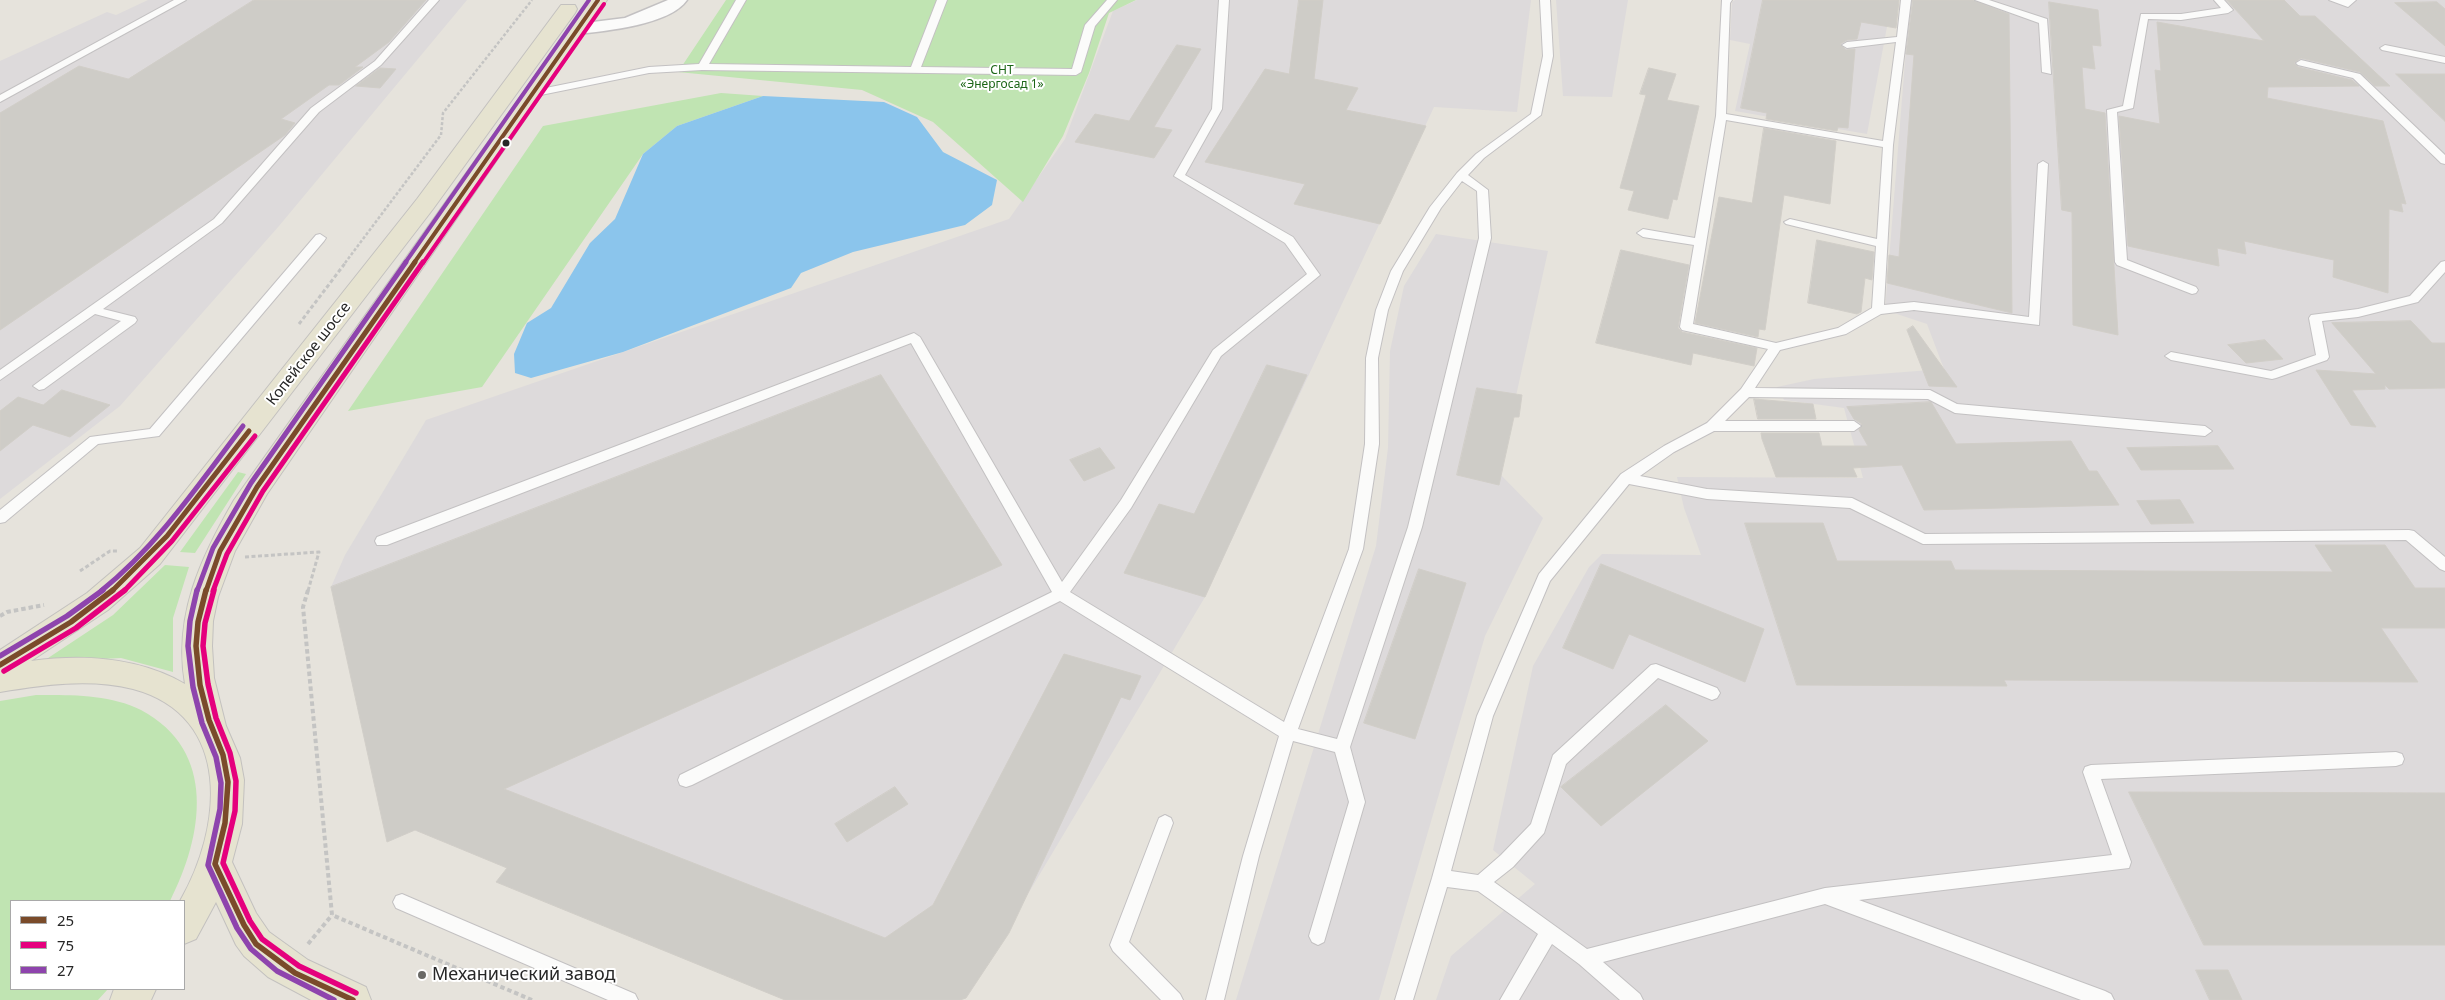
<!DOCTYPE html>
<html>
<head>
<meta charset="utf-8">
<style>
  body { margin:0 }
  #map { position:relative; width:2445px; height:1000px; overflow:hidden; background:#e6e3dc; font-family:"Noto Sans",sans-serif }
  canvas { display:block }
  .legend { position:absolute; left:10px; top:900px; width:175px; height:90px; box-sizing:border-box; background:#fff; border:1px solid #a9a9a9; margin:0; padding:6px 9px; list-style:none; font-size:15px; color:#272727 }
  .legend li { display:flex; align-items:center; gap:10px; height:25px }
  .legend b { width:25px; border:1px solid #a9a9a9 }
</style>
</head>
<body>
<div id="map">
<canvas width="2445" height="1000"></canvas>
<ul class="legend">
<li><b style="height:6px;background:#7a4b2a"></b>25</li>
<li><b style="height:6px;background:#e5007d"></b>75</li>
<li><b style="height:6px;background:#8e44ad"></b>27</li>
</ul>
</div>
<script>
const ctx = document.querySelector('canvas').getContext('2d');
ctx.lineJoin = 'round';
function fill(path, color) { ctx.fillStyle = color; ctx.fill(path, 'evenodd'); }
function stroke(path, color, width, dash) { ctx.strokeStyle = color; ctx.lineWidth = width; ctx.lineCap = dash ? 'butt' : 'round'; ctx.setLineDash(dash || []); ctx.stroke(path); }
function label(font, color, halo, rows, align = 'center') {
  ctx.font = font + ' "Noto Sans",sans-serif'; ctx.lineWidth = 4; ctx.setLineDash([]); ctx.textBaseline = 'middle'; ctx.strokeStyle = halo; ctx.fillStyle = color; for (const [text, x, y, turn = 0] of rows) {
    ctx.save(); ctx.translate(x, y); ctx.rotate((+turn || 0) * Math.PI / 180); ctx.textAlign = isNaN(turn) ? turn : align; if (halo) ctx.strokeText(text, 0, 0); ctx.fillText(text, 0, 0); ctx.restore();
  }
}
fill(new Path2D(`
  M148,0h319l-188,226 -159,180 -120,93v-438l107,-49 9,3z
  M1137,0h394l-14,112 -83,-5 -229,490 -239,401 -6,2 -453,-132 -92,-38 -28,12 -56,-255 14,-32 81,-135 583,-201 56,-80 48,-128z
  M1556,0h72l-16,97 -49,-1z
  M1735,0h157l-25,134 -132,-23 15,-67 -20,-4 2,-38z
  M1910,0h16l65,10 -7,-10h461v1000h-1009l15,-44 84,-72 -42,-34 40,-184 56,-99 13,-13 99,1 -17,-47 -7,-31 186,1 -19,-70 -60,-8 -7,-13 37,-8 130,-10 -17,-45 -42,-14z
  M1436,234l112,17 -49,222 44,45 -58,118 -106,364h-143l140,-454 12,-98 2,-97 14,-65z`), '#dddadb');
fill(new Path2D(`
  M726,0h410l-27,13 -20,60 -26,63 -40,66 -90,-80 -71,-32 -184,-18z
  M721,93l42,3 -86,30 -34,28 -161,233 -134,24 195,-285z
  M238,472l8,2 -51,79 -15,-1z
  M165,565l24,2 -16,51v54l-52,-14 -79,4 71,-47z
  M36,695c34,0 73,-1 105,15 77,41 62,126 29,191h-159v88h97l-10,11h-98v-299z`), '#c0e4b2');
fill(new Path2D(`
  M763,96l121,6 33,15 26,35 54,28 -5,25 -27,20 -112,27 -52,21 -10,15 -168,64 -92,26 -16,-5 -1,-19 13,-31 24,-15 39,-65 25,-24 28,-65 34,-28z`), '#8bc5ec');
const building = new Path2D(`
  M254,0h172l-37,42 -34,25h8l-24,18h-10l-48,34 14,4 -10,12 -285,195v-217l79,-47 49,13z
  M1299,0h24l-9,79 44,9 -12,22 80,16 -46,98 -86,-20 11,-20 -100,-22 60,-93 24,5z
  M1763,0h136l-3,28 -35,-6 -4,17 -10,1 -7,4 6,6 9,-1 -7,79 -10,-1 -1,4 -71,-12 1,-6 -26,-5z
  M1913,0h60l36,14 3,299 -125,-30 2,-28 10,2 15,-202 -8,-1z
  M2227,0h57l16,16h15l75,70h-15l-15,-14 -59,-14 -7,5 4,4 54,13 7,6 -91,1 -1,11 116,23 23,83 -5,-1 2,9 -14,-3 -1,84 -55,-16 1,-17 -90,-19 2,13 -29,-6 2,18 -91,-20 -9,-130 41,8 -5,-54 6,1 -4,-49 107,19z
  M2049,2l49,8 3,36 -9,-1 3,24 -13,-2 3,42 20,4 13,222 -45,-10 -1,-113 -10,-2z
  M2437,2l8,7v37l-50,-43z
  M1177,45l24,4 -47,78 18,3 -18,28 -79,-16 20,-28 34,7z
  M380,68l16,1 -16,19 -24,-2z
  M1649,68l27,6 -9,26 32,6 -22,94 -4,-1 -5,20 -40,-9 6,-19 -14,-3 26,-93 -6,-1z
  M2396,74h49v47z
  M1764,128l72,13 -6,63 -46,-9 -19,135 -6,-1 -1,8 -63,-14 24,-126 33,6z
  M1817,240l57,12 -2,28 -7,-2 -4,34 -4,2 -49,-11z
  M1621,250l68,15 -11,63 4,4 75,16 -3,18 -61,-13 -2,12 -95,-22z
  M2411,321l21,22h13v45l-56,1 -4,-4v4l-33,1 24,37 -25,-2 -35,-55 60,4 -44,-51z
  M1913,326l44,61 -28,-1 -22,-56z
  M2265,340l18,19 -37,4 -18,-18z
  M1267,365l40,10 -102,222 -81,-24 35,-69 35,10z
  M881,375l121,190 -498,224 381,149 48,-33 131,-251 77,22 -11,24 -9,-3 -112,236 -43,65 -6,2h-175l-289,-118 11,-14 -92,-38 -28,12 -56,-255z
  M1477,388l45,7 -3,22h-5l-15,68 -42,-10z
  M62,390l48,15 -40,32 -37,-12 -33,26v-40l18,-14 25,8z
  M1754,399l59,5 3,15h-58z
  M1931,402l25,42 115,-3 18,30h8l22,34 -195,5 -22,-45 -49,3 4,9h-81l-14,-38 -1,-6h58l3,13h46l-9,-16 3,-6 -8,-5 -7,-12z
  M2218,446l16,23 -93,1 -14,-22z
  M1100,448l15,20 -31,13 -14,-21z
  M2180,500l14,23 -43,1 -14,-23z
  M1745,523h78l14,38h114l4,9 378,2 -18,-27h70l30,43h30v40h-64l37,54 -414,-2 3,6 -210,-1z
  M1601,564l163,65 -19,53 -116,-48 -16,35 -50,-21z
  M1419,569l47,14 -51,156 -51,-16z
  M1666,705l42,36 -107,85 -40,-39z
  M895,787l13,17 -61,38 -12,-18z
  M2129,792l316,1v152h-241z
  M2196,970h32l14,30h-32z`);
fill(building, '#ceccc7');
stroke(building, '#d1cec8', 1);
const service = new Path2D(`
  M174,0h12l-186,102v-7z
  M429,0h10l-58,65 -62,47 -97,111 -119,86 32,8 2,3 -2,3 -91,66 -5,1 -6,-4 88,-65 -26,-7 -95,66v-10l214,-151 97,-111 64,-47z
  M736,0h10l-37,64 202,3 26,-67h10l-26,67 151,2 13,-44 22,-25h10l-22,26 -14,46 -5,3 -374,-5 -53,3 -118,24 -5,-3 5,-3 118,-24 50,-3z
  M1219,0h10l-7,109 -37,66 108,62 27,38 -99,81 -90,152 -61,84 214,130 65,-173 16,-105 1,-86 10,-48 15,-39 39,-64 27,-34 19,-19 55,-40 12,-58 -3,-56h10l3,56 -12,59 -57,43 -16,17 20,15 3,48 -69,289 -72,220 15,55 -41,140 -6,3 -6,-3 -3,-6 40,-134 -14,-50 -42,-11 -34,115 -35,144h-18l37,-144 36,-120 -219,-135 -368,184 -6,2 -6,-2 -2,-5 2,-5 372,-183 -141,-249 -524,202h-10l-2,-4 2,-4 537,-204 6,4 142,245 59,-82 92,-150 94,-76 -22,-31 -111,-67 38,-67zM1462,181l15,10 2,47 -71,289 -71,212 -39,-10 65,-180 16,-105 -1,-86 10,-48 15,-39 38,-63z
  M1722,0h10l-2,3 -4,111 157,27 13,-99 -49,6 -5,-3 5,-3 50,-5 4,-37h10l-18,145 -9,160 30,-3 115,15 9,-153 5,-3 5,3 -9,161 -125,-15 -33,4 -35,20 -66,16 -25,38 175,2 27,14 248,22 7,5 -7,5 -250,-23 -27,-14 -179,-2 -24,24h129l7,5 -7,5h-140l-40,21 -34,24 67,13 145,9 73,36 484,-4 5,1 31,26v14l-5,-2 -34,-29 -483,4 -73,-36 -143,-9 -78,-15 -79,97 -57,135 -42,155 27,4 23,-20 30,-31 22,-69 98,-90 5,-1 61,24 3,5 -3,5 -5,2 -54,-22 -92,86 -22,69 -31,34 -19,15 93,67 238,-61 287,-33 -29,-83 2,-5 6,-2 305,-13 6,2 2,5 -2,5 -6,2 -295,13 30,83 -2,6 -270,32 246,91 6,3 3,6h-33l-256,-96 -222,58 37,32 3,6h-23l-41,-36 -27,-20 -33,56h-19l38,-66 -60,-43 -31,-4 -34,113h-18l37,-122 45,-162 62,-142 82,-100 43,-28 43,-23 34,-34 27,-40 -86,-19 -2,-3 14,-82 -51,-8 -6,-4 6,-4 52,9 21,-122zM1726,120l157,27 -6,92 -87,-20 -6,3 2,2 90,22 -4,62 -34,20 -62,15 -83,-19z
  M1975,0h14l58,19 4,55 -9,-2 -3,-49z
  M2214,0h10l9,10 -5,3 -47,7 -33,-1 -15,89 -16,4 10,148 69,27 2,3 -2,3 -4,1 -75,-29 -2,-3 -8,-152 16,-4 18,-92h40l40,-6z
  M2329,0h27l-8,7z
  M2385,45l60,12v6l-63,-13 -2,-2z
  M2301,60l59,14 85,81v9l-4,-1 -88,-85 -55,-13 -2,-2z
  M320,234l6,4 -2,3 -165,195 -61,8 -93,78 -5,1v-13l90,-73 60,-8 166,-194z
  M2445,261v11l-27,30 -60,15 -36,4 7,36 -2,3 -51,18 -4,1 -101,-19 -6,-4 6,-4 100,19 45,-16 -7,-37 2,-3 47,-6 52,-13 31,-34z
  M1165,815l6,3 2,5 -44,119 51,52 3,6h-22l-48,-49 -3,-6 47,-122 2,-5z
  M402,894l233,100 3,6h-30l-212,-92 -3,-6 3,-6z`);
const minor = new Path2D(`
  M668,0h19c-17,25 -82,31 -110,34l-6,-1 -3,-4 3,-4 6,-1 48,-6z`);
const primary = new Path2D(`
  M589,0h18l-340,494 -32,57 -17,46 -5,24 -1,25 2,32 12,48 14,32 4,22 -2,44 -10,38 24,51 13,19 39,28 58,27 5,13h-60l-43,-23 -24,-21 -8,-11 -20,-43 -20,37 -12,5v-43h-4c42,-72 54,-185 -47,-212 -44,-11 -90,-4 -133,3v-42l87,-57 53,-45 277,-349 144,-194h14l2,4 -2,4 -142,196 -273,355 -52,46 -77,51c53,-7 107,-4 154,23 -12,-68 16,-127 49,-184z
  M114,989h42l-5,11h-41z`);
stroke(service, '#c3c1c2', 2);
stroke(minor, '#c3c1c2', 3);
stroke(primary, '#c3c1bf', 2);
stroke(new Path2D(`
  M345,263l96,-128 2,-22 89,-113`), '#c4c4c3', 2.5, [3, 2]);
stroke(new Path2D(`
  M299,324l47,-62
  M245,557l74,-5 -11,39
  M80,571l30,-20h7`), '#c4c4c3', 3, [4, 2.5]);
stroke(new Path2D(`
  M308,590l-5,17 29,308 200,85
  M0,616l7,-4 37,-7
  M308,944l24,-29`), '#c4c4c3', 4, [4.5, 3]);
fill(service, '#fbfbfa');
fill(minor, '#fbfbfa');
fill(primary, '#e6e3d0');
stroke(new Path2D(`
  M414,263l184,-263`), '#7a4b2a', 4);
stroke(new Path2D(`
  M112,591l55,-55 82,-105
  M206,591l14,-40 37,-64 158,-225`), '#7a4b2a', 5);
stroke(new Path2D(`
  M206,590l-8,32 -2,24 4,39 9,35 14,35 5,27 -3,41 -10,41 29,61 12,19 39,29 58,27
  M0,665l71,-43 42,-32`), '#7a4b2a', 5.5);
stroke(new Path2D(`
  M423,263l181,-259`), '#e5007d', 4);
stroke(new Path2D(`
  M124,591l48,-50 83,-105
  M213,591l14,-37 36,-63 160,-229`), '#e5007d', 5);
stroke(new Path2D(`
  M214,590l-9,33 -2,23 5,38 8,34 14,35 6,28 -1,30 -12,52 27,58 12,18 37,27 57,27
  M4,671l72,-43 49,-38`), '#e5007d', 5.5);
stroke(new Path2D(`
  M405,263l184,-263`), '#8e44ad', 4);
stroke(new Path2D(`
  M101,591c57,-46 98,-107 142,-165
  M197,591l16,-43 38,-65 155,-221`), '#8e44ad', 5);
stroke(new Path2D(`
  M197,590l-7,31 -2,25 5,41 9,36 14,34 5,26 -1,26 -12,56 29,63 14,21 26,22 57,29
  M0,656l67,-40 36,-26`), '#8e44ad', 5.5);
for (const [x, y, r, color] of [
  [506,143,4.5,"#272727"],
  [422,975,5,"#6a6966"]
]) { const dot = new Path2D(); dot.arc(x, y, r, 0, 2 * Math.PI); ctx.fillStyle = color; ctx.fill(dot); stroke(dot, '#fff', 2); }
label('12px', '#1b6516', '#fff', [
  ["СНТ",1002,71],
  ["«Энергосад 1»",1002,85]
]);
label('15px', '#272727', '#fff', [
  ["Копейское шоссе",309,354,-52]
]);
label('18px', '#272727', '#fff', [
  ["Механический завод",432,975]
], 'left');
</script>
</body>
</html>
